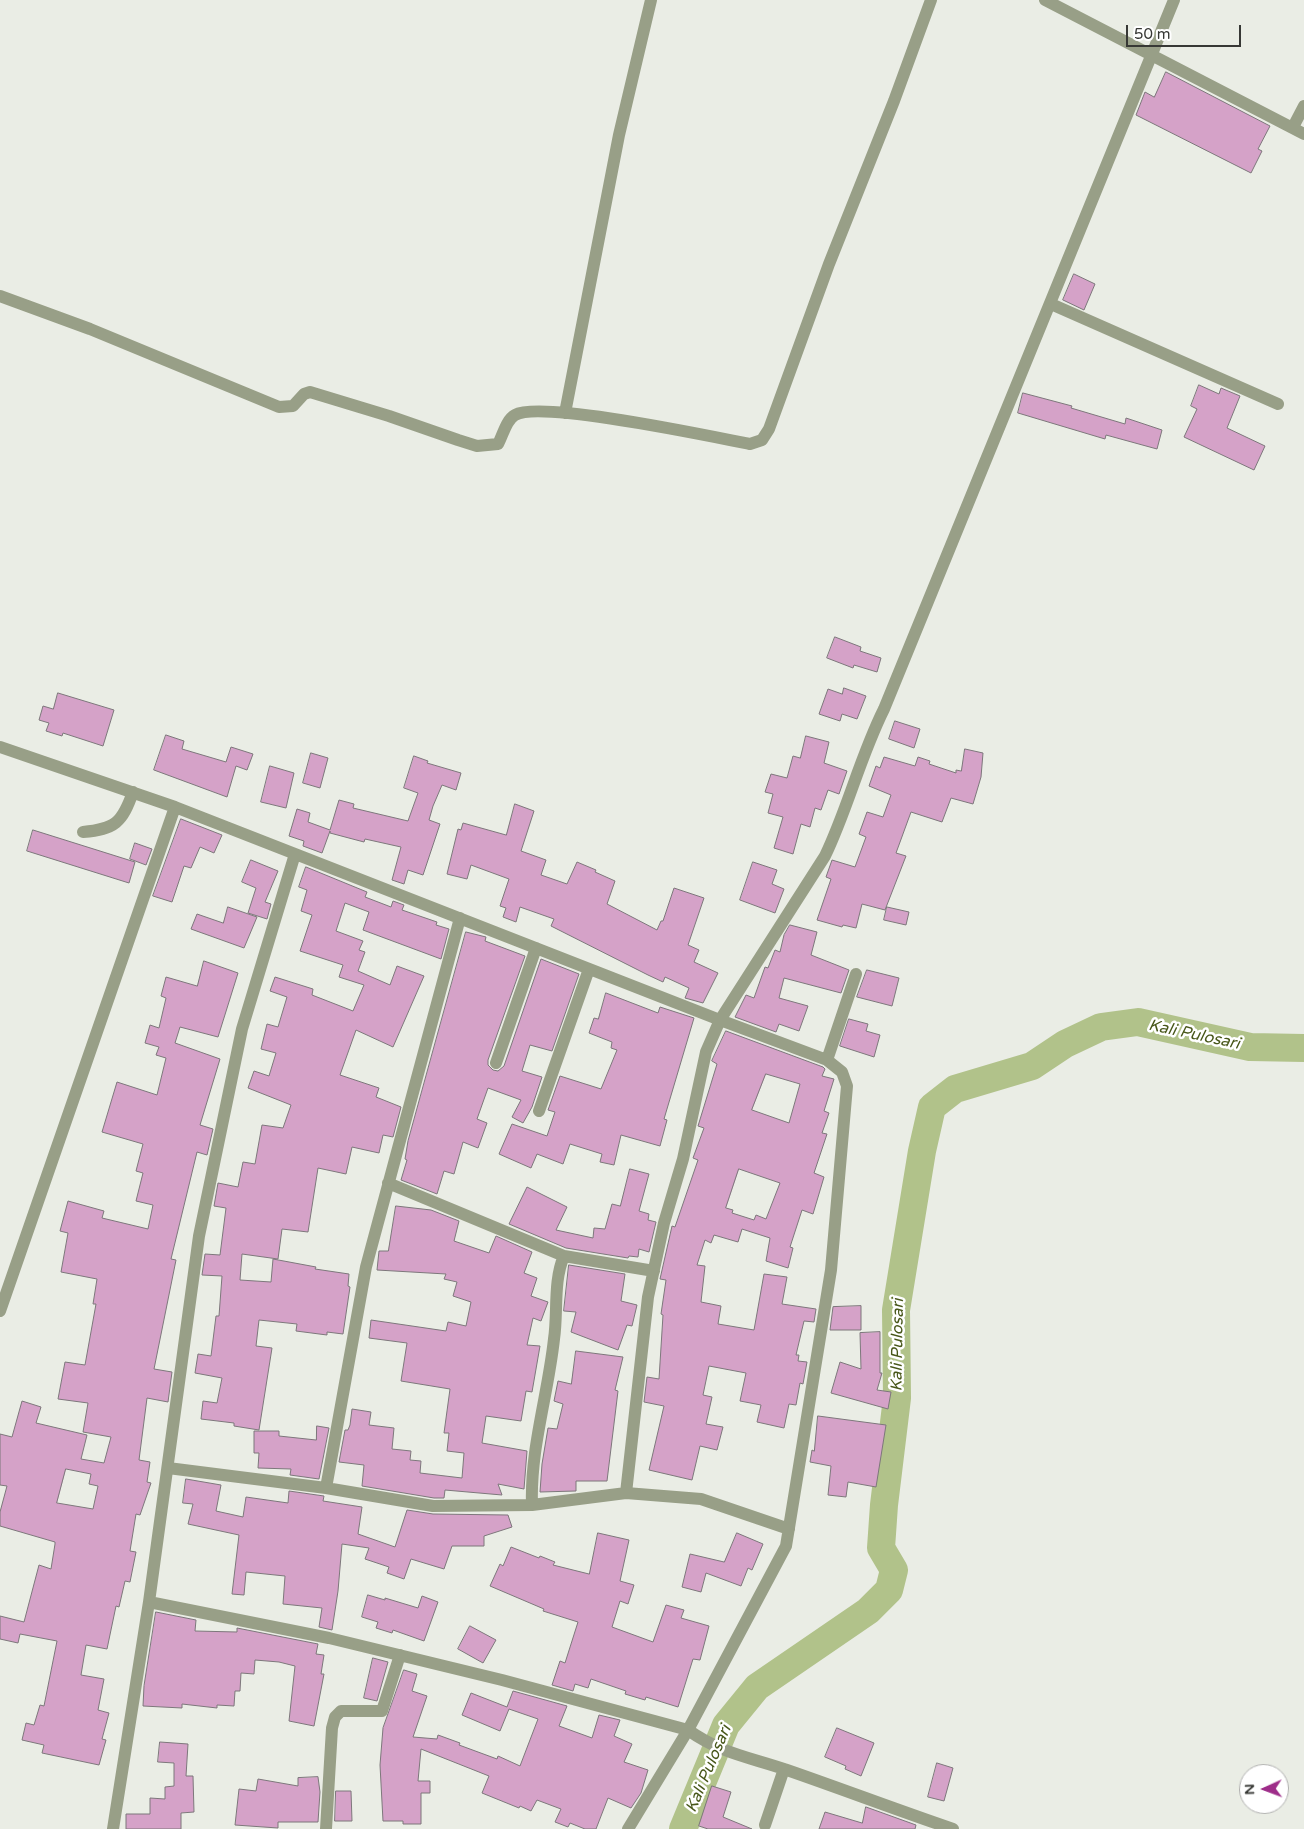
<!DOCTYPE html>
<html>
<head>
<meta charset="utf-8">
<style>
  body { margin:0 }
  #map { position:relative; width:1304px; height:1829px; overflow:hidden; background:#eaede5; font-family:"Varela Round",sans-serif }
  canvas { display:block }
  .north { position:absolute; left:1239px; top:1764px; width:50px; height:50px; box-sizing:border-box; background:#fff; border:1px solid #afafae; border-radius:50%; rotate:268deg; font-size:14px; font-weight:700; line-height:20px; text-align:center; color:#373835 }
  .north::after { content:''; display:block; margin:auto; width:18px; height:22px; background:#9e2d89; clip-path:polygon(50% 0,100% 100%,50% 72%,0 100%) }
  .scale { position:absolute; left:1126px; top:25px; width:115px; height:22px; box-sizing:border-box; border:2px solid #373835; border-top:0; padding-left:6px; font-size:15px; line-height:18px; white-space:nowrap; color:#373835; -webkit-text-stroke:4px #fff; paint-order:stroke }
</style>
</head>
<body>
<div id="map">
<canvas width="1304" height="1829"></canvas>
<div class="north">N</div>
<div class="scale">50 m</div>
</div>
<script>
const ctx = document.querySelector('canvas').getContext('2d');
ctx.lineJoin = 'round';
function stroke(path, color, width, dash) { ctx.strokeStyle = color; ctx.lineWidth = width; ctx.lineCap = dash ? 'butt' : 'round'; ctx.setLineDash(dash || []); ctx.stroke(path); }
function fill(path, color) { ctx.fillStyle = color; ctx.fill(path, 'evenodd'); }
function label(font, color, halo, rows, align = 'center') {
  ctx.font = font + ' "Varela Round",sans-serif'; ctx.lineWidth = 5; ctx.setLineDash([]); ctx.textBaseline = 'middle'; ctx.strokeStyle = halo; ctx.fillStyle = color; for (const [text, x, y, turn = 0] of rows) {
    ctx.save(); ctx.translate(x, y); ctx.rotate((+turn || 0) * Math.PI / 180); ctx.textAlign = isNaN(turn) ? turn : align; if (halo) ctx.strokeText(text, 0, 0); ctx.fillText(text, 0, 0); ctx.restore();
  }
}
stroke(new Path2D(`
  M683,1829l43,-104 31,-38 111,-76 21,-21 5,-20 -13,-22 3,-43 13,-107 -1,-88 26,-159 10,-44 23,-18 77,-23 33,-22 36,-17 37,-5 112,25 54,1`), '#b1c28a', 28);
const building = new Path2D(`
  M1166,72l104,54 -12,23 4,2 -11,22 -115,-58 9,-23 9,5z
  M1074,274l21,10 -11,26 -21,-10z
  M1199,385l20,9 2,-6 19,8 -13,32 38,18 -11,24 -70,-33 13,-28 -6,-3z
  M1023,393l49,13 -1,2 54,16 1,-6 36,12 -5,19 -51,-14 -1,4 -87,-26z
  M835,637l26,10 -1,4 21,7 -4,14 -23,-7 -1,3 -26,-10z
  M844,688l22,8 -9,23 -15,-5 -2,7 -21,-7 9,-25 14,5z
  M58,693l56,17 -11,36 -40,-13 -1,3 -16,-5 3,-8 -10,-3 4,-14 10,3z
  M895,721l25,8 -6,19 -25,-9z
  M166,735l18,6 -2,8 44,13 5,-15 22,7 -6,16 -11,-4 -9,31 -73,-27z
  M806,736l23,6 -5,21 23,8 -8,23 -11,-4 -7,20 -6,-2 -5,19 -9,-3 -8,30 -19,-6 9,-31 -15,-4 5,-19 -8,-2 6,-18 16,4 6,-22 7,2z
  M965,749l18,4 -2,24 -8,27 -22,-6 -9,24 -31,-10 -15,41 10,3 -21,54 -23,-6 -6,24 -13,-3 -1,2 -25,-7 14,-41 -5,-2 6,-17 23,7 11,-30 -7,-3 8,-22 16,5 8,-22 -22,-9 7,-20 4,2 4,-11 31,9 3,-9 12,4 -1,3 27,9v-3l5,1z
  M311,753l17,5 -8,30 -17,-5z
  M414,756l14,5 -1,2 34,10 -5,17 -14,-5 -9,21 -4,14 11,4 -17,51 -15,-5 -4,14 -12,-4 9,-33 -36,-8 -1,3 -34,-9v-2l-8,22 -19,-7 1,-5 -15,-5 8,-27 13,4 -2,9 22,8 9,-30 15,4 -1,4 55,13 10,-28 -14,-5z
  M270,766l24,7 -8,35 -25,-6z
  M515,804l19,7 -13,40 25,9 -5,15 26,9 10,-22 19,8 -1,2 20,9 -8,23 50,26 4,-9h2l11,-33 30,10 -16,47 11,5 -5,12 24,11 -15,30 -18,-5 4,-10 -24,-11 -2,5 -15,-7 -97,-49 3,-7 -34,-12 -4,15 -13,-5 3,-9 -6,-2 9,-27 -38,-14 -4,14 -20,-5 11,-45 3,1 2,-7 43,12z
  M181,819l41,16 -8,18 -14,-6 -9,21 -7,-2 -12,36 -19,-6z
  M33,830l102,32 -6,21 -102,-32z
  M135,843l17,6 -6,16 -16,-6z
  M251,860l27,11 -13,31 6,2 -4,15 -19,-6 8,-25 -14,-6z
  M753,862l24,8 -5,14 12,5 -9,24 -35,-13z
  M306,867l61,25 -2,5 26,10 2,-6 11,4 -2,5 35,12 -1,3 13,4 -8,30 -78,-29 6,-18 -24,-9 -9,28 27,10 -4,9 6,2 -7,19 32,14 7,-19 27,10 -31,71 -37,-17 -16,45 39,13 -3,9 25,10 -8,30 -10,-2 -4,18 -27,-6 -6,27 -28,-6 -10,64 -26,-3 -4,30 -36,-5 -2,26 31,2 2,-23 43,8 -1,2 34,5 -1,12 2,1 -7,47 -16,-2v3l-31,-4 1,-7 -38,-4 -3,26 16,2 -13,82 -25,-4v-3l-33,-4 2,-18 14,2 5,-25 -27,-5 3,-19 13,2 5,-40h3l3,-40 -20,-1 3,-21 15,1 6,-47 -12,-2 4,-23 20,4 5,-25 12,2 7,-39 21,3 8,-23 -43,-17 6,-17 15,5 7,-23 -15,-4 6,-25 11,3 9,-30 -17,-6 5,-14 38,12 -1,6 41,16 11,-26 -25,-8 4,-12 -43,-14 12,-36 -11,-4 6,-21 -8,-3z
  M228,907l29,10 -13,31 -53,-19 6,-15 26,9z
  M887,907l22,5 -3,13 -22,-5z
  M790,925l27,7 -6,23 38,15 -8,23 -57,-15 -5,20 29,8 -9,25 -20,-7 -3,8 -41,-15 11,-22 8,3 11,-31 3,1 7,-18 5,2 4,-17z
  M466,932l20,5 -1,4 40,15 -37,104v5l5,5 5,1 6,-5 37,-107 38,15 -27,77 -22,-6 -8,26 20,6 -10,30 -9,16 -11,-6 9,-17 -33,-12 -11,31 10,4 -9,25 -15,-6 -9,32 -10,-3 -7,23 -36,-14 6,-20 -2,-1 3,-18z
  M204,961l34,12 -20,64 -38,-10 -5,16 45,16 -20,66 13,4 -6,26 -10,-3 -26,107 5,1 -22,109 18,3 -4,30 -21,-4 -8,62 11,2 -3,20 4,1 -11,32 -4,-1 -6,37 6,1 -6,30 -5,-1 -6,26 -3,-1 -9,43 -21,-4 -5,30 23,4 -6,31 11,3 -7,26 4,1 -7,25 -57,-12 2,-8 -22,-5 4,-17 8,2 6,-20 4,1 13,-65 -37,-7 -2,9 -18,-4v-23l24,6 15,-57 12,4 4,-25v-2l-55,-16v-14l7,-26 -7,-1v-51l12,3 10,-36 19,6 -5,16 51,12 -6,24 23,4 7,-26 -28,-5 5,-29 -30,-4 7,-37 20,3 11,-61h-3l4,-25 -36,-7 7,-39 -8,-2 8,-30 36,10 -2,7 46,11 5,-24 -17,-4 7,-28 -7,-2 7,-27 -41,-12 15,-50 40,13 9,-37 -10,-3 3,-8 -14,-4 5,-18 9,3 7,-30 -5,-2 5,-19 31,9zM66,1469l25,5 -2,10 9,2 -5,23 -36,-6z
  M867,970l32,8 -7,28 -35,-9z
  M606,993l52,20 2,-6 34,11 -30,101 3,1 -7,26 -39,-11 -7,30 -14,-3 2,-8 -32,-10 -7,20 -26,-10 -6,14 -32,-14 13,-30 35,12 8,-24 -7,-2 12,-34 41,13 16,-39 -6,-2 1,-6 -23,-9 5,-15 4,1z
  M849,1019l19,5 -2,7 14,4 -6,22 -34,-11z
  M726,1031l97,36 2,2 -3,7 12,3 -10,32 5,2 -7,20 5,1 -13,39 10,4 -11,37 -11,-4 -12,37 3,1 -5,20 -22,-7 4,-23 -28,-9 -4,13 -24,-7 -3,8 -6,-3 -8,25 8,1 -4,36 20,4 -3,18 36,6 10,-56 23,3 -5,27 34,5 -2,13 -10,-1 -8,34h3l-1,6 9,1 -4,22 -3,-1 -4,22 -7,-1 -5,24 -27,-6 4,-17 -21,-4 6,-28 -37,-7 -6,29 9,2 -6,27 17,3 -6,23 -17,-4 -8,34 -43,-10 15,-64 -20,-4 3,-25 12,2 4,-64 -2,-1 5,-34 -6,-1 12,-53 3,1 23,-67 -5,-2 11,-30 -6,-2 19,-62 -5,-3zM766,1074l34,10 -11,39 -37,-13zM739,1169l41,14 -14,36 -10,-4 -2,5 -22,-7 1,-3 -7,-2z
  M630,1169l19,5 -10,37 10,3 -1,6 8,2 -7,30 -10,-3 -1,8 -9,-1 -1,2 -62,-10 -57,-24 18,-37 40,20 -11,23 37,8 1,-10 11,1 7,-25 8,2z
  M396,1206l35,4 28,11 -5,20 35,12 7,-17 36,16 -8,21 13,5 -6,18 17,6 -7,19 -8,-3 -6,27 13,1 -8,46 -6,-1 -5,30 -35,-5 -4,27 45,8 -3,38 -26,-5 4,11 -57,-5 -1,8h-10l-72,-12 2,-21 -25,-3 6,-32h3l2,-5 2,-16 19,3 -2,13 25,3 -2,21 19,2 -1,9 11,1 -1,12 42,5 2,-25 -17,-2 2,-18h-5l6,-44 -49,-8 6,-38 -38,-5 2,-18 75,11 2,-9 18,4 5,-24 -18,-6 4,-14 -13,-3 2,-5 -69,-4 2,-19h9z
  M569,1265l56,9 -4,27 16,4 -5,21 -5,-1 -9,25 -47,-18 5,-20 -12,-1z
  M861,1306v24h-31l3,-23z
  M880,1332v41h2l-5,17 14,2 -3,17 -57,-16 9,-31 21,7 -1,-36z
  M576,1351l47,6 -8,33 3,1 -11,90h-31v10l-36,1 2,-28 6,-36 9,1 6,-25 -9,-3 4,-20 13,3z
  M818,1416l68,9 -10,62 -28,-5 -2,15 -18,-2 3,-29 -21,-4 2,-12 2,1z
  M317,1426l12,2 -10,51 -29,-4 1,-6 -33,-1 1,-15h-5v-22h25v5l37,4z
  M186,1479l35,6 -5,26 27,6 3,-20 42,6 1,-12 35,5 -1,5 39,6 -4,27 37,13 12,-37 26,4 75,1 4,12 -28,9v10h-32l-8,23 -33,-10 -7,20 -17,-6 2,-6 -24,-8 4,-11 -27,-4 -4,47 -6,39 -13,-3 3,-19 -39,-4 2,-28 -39,-4 -2,23 -12,-1 7,-59 -51,-11 5,-20 -10,-1z
  M598,1533l31,7 -9,41 14,4 -6,19 -8,-3 -8,26 41,15 13,-37 18,5 -3,8 28,8 -9,34 -7,-1 -15,48 -32,-10 -1,3 -20,-6 1,-3 -35,-12 -3,9 -13,-4 -2,7 -21,-6 8,-24 5,2 13,-41 -35,-11 1,-2 -54,-23 10,-22 3,2 8,-19 28,11 1,-2 15,6 -2,3 36,9z
  M737,1533l26,11 -11,26 -4,-2 -7,18 -35,-13 -5,19 -19,-5 8,-33 34,8z
  M368,1595l17,5v-2l33,10 4,-12 16,6 -14,39 -31,-11 -1,3 -16,-5 2,-6 -16,-5z
  M156,1612l40,8 -1,11 42,1v-4l81,16 -2,10 8,1 -3,19h3l-10,52 -25,-5 6,-55 -16,-4 -24,-2 -1,14 -13,-1 -1,18h-5l-1,15 -17,-1v3l-35,-4v4l-39,-2 1,-20z
  M470,1626l26,14 -13,23 -25,-14z
  M373,1658l15,4 -11,39 -13,-3z
  M404,1670l13,4 -5,17 15,5 -14,41 24,2 1,-4 22,8 -1,2 38,14 1,-3 22,10 18,-47 -29,-10 -9,22 -38,-16 9,-22 36,14 6,-16 54,15 -8,20 33,12 7,-23 21,5 -6,16 18,8 -8,18 24,8 -7,23 -10,15 -23,-10 -12,31h-11l-15,-6 -2,4 -13,-5 6,-13 -24,-9 -6,11 -11,-5 -1,2 -37,-15 7,-17 -68,-27 -3,32h12v12h-9v31h-18v-3h-20l-3,-56 3,-37z
  M837,1728l37,15 -13,33 -16,-7 1,-3 -21,-9z
  M160,1742l28,2 -2,32h7l1,36 -13,1v16h-55v-15h24v-16l15,1v-12l9,-1v-23l-16,-1z
  M937,1763l16,5 -9,33 -16,-4z
  M318,1777l2,15 -2,30h-40v6l-43,-3 4,-36 17,2 2,-12 40,7v-8z
  M712,1786l19,6 -8,25 29,12h-44l-9,-3z
  M336,1791h15l1,30h-17z
  M866,1807l50,18 -1,4h-96l6,-17 37,11z`);
fill(building, '#d5a2c8');
stroke(building, '#7d777b', 1);
stroke(new Path2D(`
  M1045,0l259,134
  M1293,127l11,-21
  M0,296l90,33 189,78 14,-1 11,-12 6,-2 79,24 69,24 19,6 21,-2c5,-9 8,-24 17,-29 26,-15 198,22 235,29l12,-4 7,-11 60,-165 65,-163 37,-101
  M1051,304l227,100
  M565,413l54,-278 32,-135
  M0,747l175,60 545,213 107,40 15,12 5,14 -16,184 -45,276 -98,184c34,24 61,27 99,40 55,19 110,40 166,59
  M83,832c32,-3 39,-9 50,-40
  M827,1060l29,-86
  M496,1063l40,-115
  M539,1111l50,-142
  M388,1183l176,73 90,15
  M0,1311l175,-504
  M168,1468l158,20 40,-221 94,-349
  M326,1488l107,18 99,-1c-2,-56 16,-110 22,-166 4,-26 -1,-58 10,-83
  M626,1493l75,6 88,30
  M532,1505l94,-12 22,-196 16,-74 19,-64 23,-107 14,-32 105,-164c23,-48 35,-99 59,-147l290,-709
  M149,1602l180,36 173,42 186,50 -60,99
  M765,1825l19,-56
  M113,1829l36,-227 50,-366 43,-207 53,-175
  M326,1829l6,-101 3,-11 6,-6h41l18,-56`), '#989f87', 12);
label('italic 16px', '#48571a', '#fff', [
  ["Kali Pulosari",1194,1035,12],
  ["Kali Pulosari",898,1345,-89],
  ["Kali Pulosari",709,1769,-67]
]);
</script>
</body>
</html>
